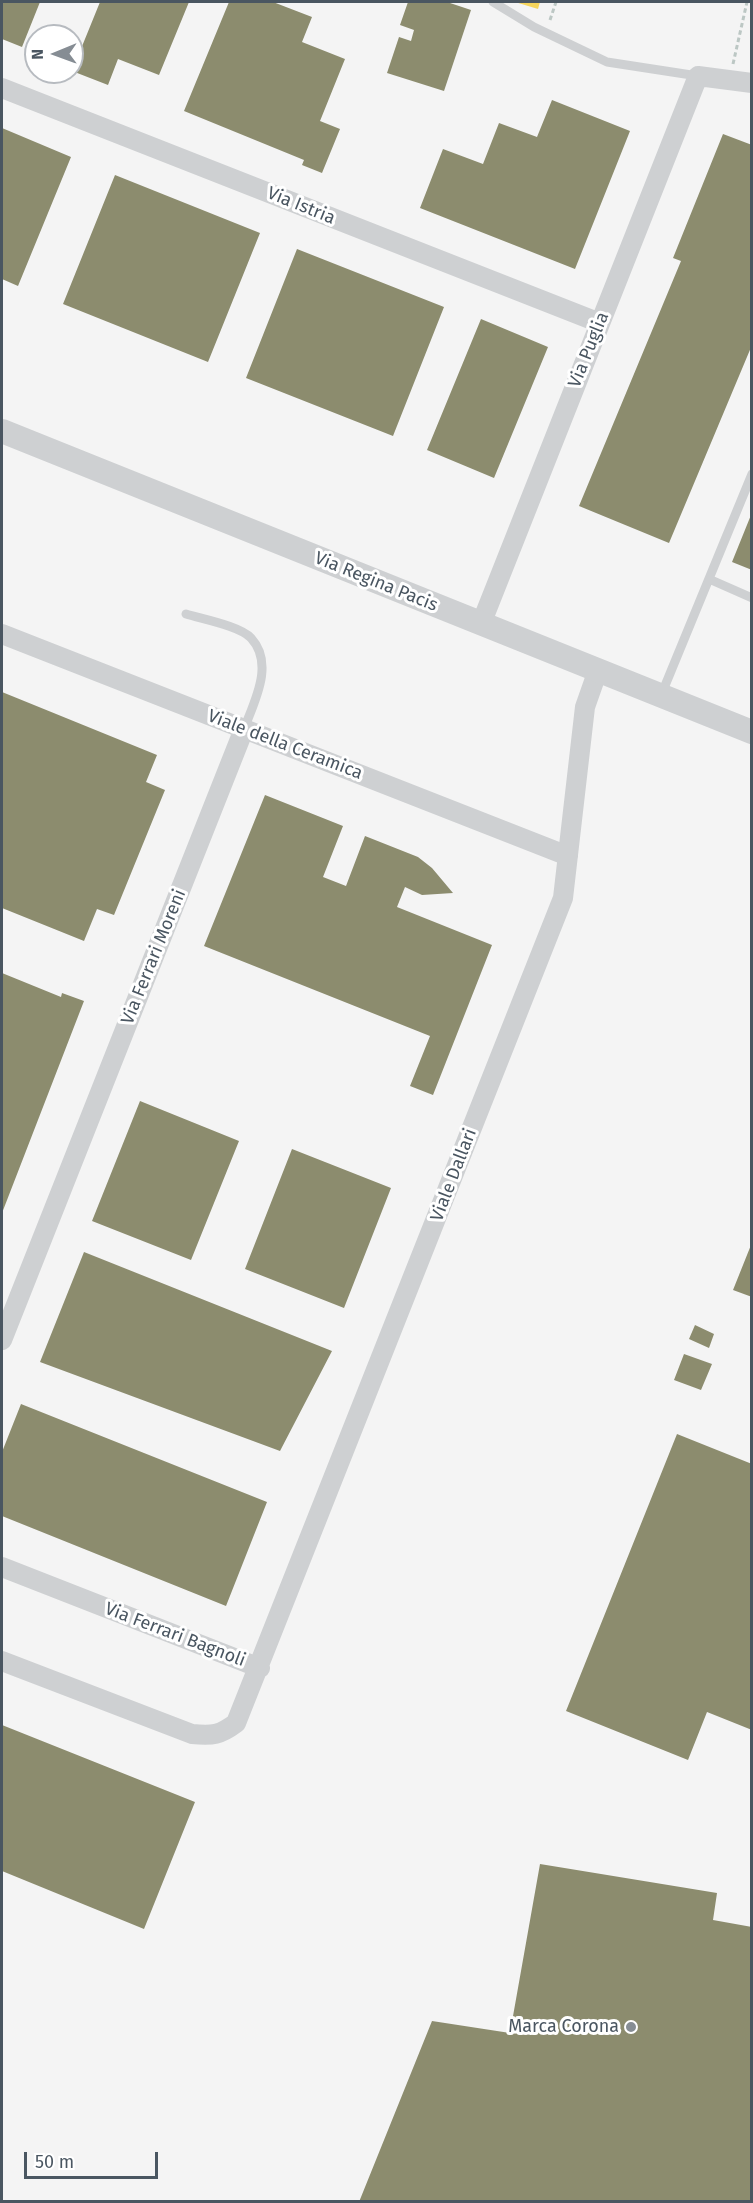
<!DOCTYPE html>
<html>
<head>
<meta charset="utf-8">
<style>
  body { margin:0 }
  #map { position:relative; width:753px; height:2203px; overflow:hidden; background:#f4f4f4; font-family:"Fira Sans",sans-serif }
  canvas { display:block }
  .frame { position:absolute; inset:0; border:3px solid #4a5661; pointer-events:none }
  .north { position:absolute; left:24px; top:24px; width:60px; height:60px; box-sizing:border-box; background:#fff; border:2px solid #b7bbc0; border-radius:50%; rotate:269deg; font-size:16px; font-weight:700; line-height:24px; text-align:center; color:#4a5661 }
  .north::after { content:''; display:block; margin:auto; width:21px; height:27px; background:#868d94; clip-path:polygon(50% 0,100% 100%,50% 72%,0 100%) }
  .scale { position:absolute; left:24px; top:2152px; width:134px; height:27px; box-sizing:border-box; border:3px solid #4a5661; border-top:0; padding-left:8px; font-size:18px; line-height:21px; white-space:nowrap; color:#4a5661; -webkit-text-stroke:4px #fff; paint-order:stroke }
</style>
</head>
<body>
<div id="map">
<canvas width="753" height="2203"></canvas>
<div class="frame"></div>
<div class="north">N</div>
<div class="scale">50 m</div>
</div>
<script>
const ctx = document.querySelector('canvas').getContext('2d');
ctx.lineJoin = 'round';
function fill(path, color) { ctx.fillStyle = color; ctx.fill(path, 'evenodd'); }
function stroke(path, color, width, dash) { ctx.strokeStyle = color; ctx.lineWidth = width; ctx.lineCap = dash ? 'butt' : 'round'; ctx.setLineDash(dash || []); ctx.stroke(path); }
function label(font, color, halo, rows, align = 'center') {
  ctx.font = font + ' "Fira Sans",sans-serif'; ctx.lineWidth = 6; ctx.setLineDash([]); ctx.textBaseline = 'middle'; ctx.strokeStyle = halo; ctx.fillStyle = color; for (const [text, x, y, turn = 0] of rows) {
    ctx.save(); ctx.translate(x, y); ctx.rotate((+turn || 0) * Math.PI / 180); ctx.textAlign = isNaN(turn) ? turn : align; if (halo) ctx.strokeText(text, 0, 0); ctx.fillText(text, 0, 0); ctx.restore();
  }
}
fill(new Path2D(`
  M515,2h25l-2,7z`), '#f6d55c');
fill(new Path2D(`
  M2,2h38l-18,45 -20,-8z
  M100,2h89l-30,73 -41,-16 -10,26 -36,-14z
  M229,2h44l39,15 -10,25 43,17 -25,62 20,8 -18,44 -20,-8 2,-5 -120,-49z
  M408,2h39l24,8 -27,81 -57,-18 12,-36 12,4 3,-11 -14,-5z
  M552,100l78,31 -55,138 -155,-61 23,-59 40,15 16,-41 38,14z
  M2,128l69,29 -53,129 -16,-7z
  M723,134l29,11v200l-83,198 -90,-37 102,-245 -8,-3z
  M115,175l145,58 -52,129 -145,-58z
  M297,249l147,58 -51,129 -147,-58z
  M481,319l67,28 -54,131 -67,-28z
  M751,515h1v55l-20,-8z
  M2,692l155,63 -11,27 19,8 -51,125 -17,-6 -13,32 -82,-33z
  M265,795l78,31 -20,51 23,9 19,-50 53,21 14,11 21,25 -31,2 -17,-8 -8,20 95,38 -59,150 -23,-9 20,-50 -226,-90z
  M2,973l59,24 1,-4 22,8 -82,212z
  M140,1101l99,40 -48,119 -99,-39z
  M292,1149l99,39 -47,120 -99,-39z
  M751,1245h1v52l-19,-7z
  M84,1252l248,99 -52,100 -240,-89z
  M695,1325l19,9 -5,14 -20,-9z
  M684,1354l28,10 -11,26 -27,-10z
  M21,1404l246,98 -41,104 -224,-90v-64z
  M677,1434l75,30v266l-45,-18 -19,48 -122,-49z
  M2,1725l193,77 -51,127 -142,-58z
  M540,1864l177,29 -4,27 39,7v275h-393l73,-181 78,12z`), '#8c8c6e');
stroke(new Path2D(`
  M550,20l6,-18
  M733,64l14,-62`), '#bcc7c4', 3, [4.5, 3]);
stroke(new Path2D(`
  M493,2l41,25 73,35 91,14
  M709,579l43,19
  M186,614c16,5 54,12 65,24 24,26 3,64 -7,91
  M662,693l90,-219`), '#ced0d2', 9);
stroke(new Path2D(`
  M2,88l598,235
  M481,624l217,-548 54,7
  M2,634l566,222
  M2,1340l242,-611
  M2,1567l258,101
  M2,1661l190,73c21,2 28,1 44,-11l327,-825 22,-191 13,-37`), '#ced0d2', 20);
stroke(new Path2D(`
  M2,431l750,301`), '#ced0d2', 24);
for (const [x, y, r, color] of [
  [631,2027,6,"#868d94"]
]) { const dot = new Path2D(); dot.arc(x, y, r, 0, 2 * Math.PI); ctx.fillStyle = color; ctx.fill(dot); stroke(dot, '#fff', 2); }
label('18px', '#4a5661', '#fff', [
  ["Via Istria",301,206,22],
  ["Via Puglia",589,350,-68],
  ["Via Regina Pacis",376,582,22],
  ["Viale della Ceramica",285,745,21],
  ["Via Ferrari Moreni",154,957,-68],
  ["Viale Dallari",454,1175,-69],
  ["Via Ferrari Bagnoli",175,1635,21]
]);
label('18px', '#4a5661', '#fff', [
  ["Marca Corona",619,2027]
], 'right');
</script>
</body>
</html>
